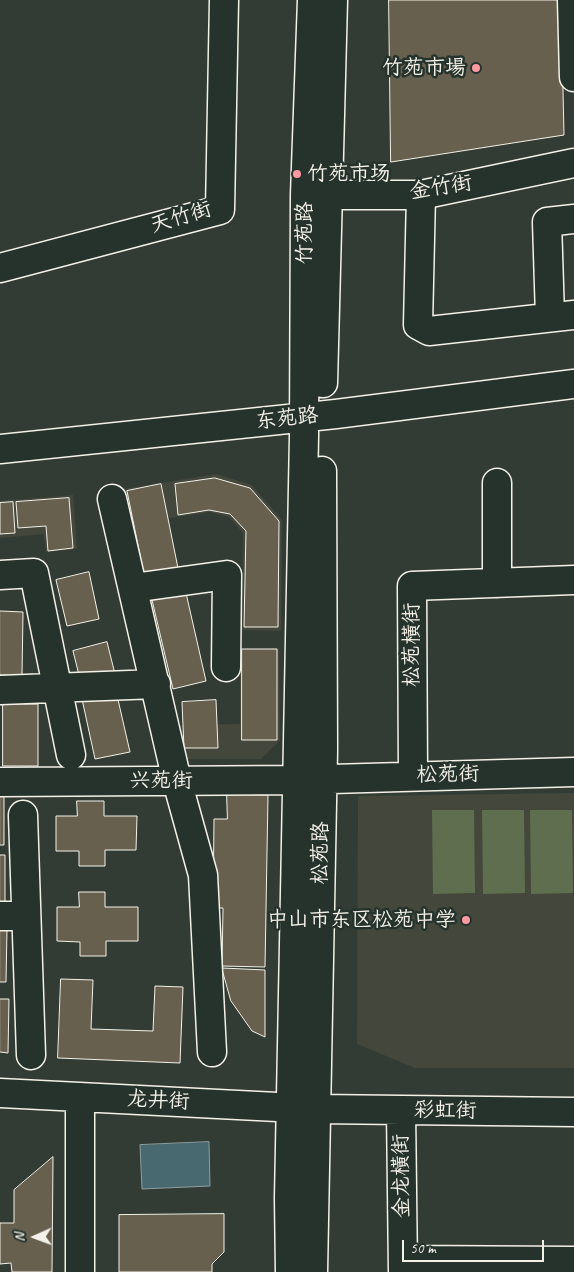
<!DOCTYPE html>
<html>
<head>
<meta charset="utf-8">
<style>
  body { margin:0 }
  #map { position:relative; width:574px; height:1272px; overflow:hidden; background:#333c34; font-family:Caveat,sans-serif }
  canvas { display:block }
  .north { position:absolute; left:10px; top:1212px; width:50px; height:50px; -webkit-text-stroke:4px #26332d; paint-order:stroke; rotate:268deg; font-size:14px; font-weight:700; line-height:20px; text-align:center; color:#f4f1e8 }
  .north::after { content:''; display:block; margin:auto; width:18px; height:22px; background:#f4f1e8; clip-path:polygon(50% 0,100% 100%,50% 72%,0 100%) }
  .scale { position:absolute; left:402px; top:1240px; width:142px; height:22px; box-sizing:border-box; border:2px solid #f4f1e8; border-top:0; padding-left:6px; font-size:15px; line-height:18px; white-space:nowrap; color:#f4f1e8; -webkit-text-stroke:4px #26332d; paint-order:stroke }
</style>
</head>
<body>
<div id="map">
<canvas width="574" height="1272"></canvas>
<div class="north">N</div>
<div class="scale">50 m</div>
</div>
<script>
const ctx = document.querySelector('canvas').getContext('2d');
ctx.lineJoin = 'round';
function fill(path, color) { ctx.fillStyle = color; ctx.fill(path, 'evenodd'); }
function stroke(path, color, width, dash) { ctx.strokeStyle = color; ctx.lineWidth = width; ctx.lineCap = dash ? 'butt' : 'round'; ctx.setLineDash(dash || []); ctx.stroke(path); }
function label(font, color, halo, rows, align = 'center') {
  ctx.font = font + ' Caveat,"LXGW WenKai TC",sans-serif'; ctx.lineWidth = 5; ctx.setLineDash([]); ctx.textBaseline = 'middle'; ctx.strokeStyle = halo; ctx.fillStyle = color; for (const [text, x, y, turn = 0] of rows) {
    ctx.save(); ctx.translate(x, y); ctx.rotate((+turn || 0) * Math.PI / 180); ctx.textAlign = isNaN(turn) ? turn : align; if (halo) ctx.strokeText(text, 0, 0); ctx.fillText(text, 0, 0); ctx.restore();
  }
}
fill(new Path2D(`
  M216,474l36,11 30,35 -1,111 -39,-1 1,-97 -14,-16 -19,-5 -80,12 -6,-35z
  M73,495l4,54 -31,3 -2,-18 -44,4v-37z
  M279,648l1,92 -19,19h-80l-1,-34 60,-1v-75z
  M574,793v275h-159l-58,-24 1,-248z`), '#43473c');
fill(new Path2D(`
  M432,810h42l1,83 -42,1z
  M482,810h42l1,83 -42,1z
  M530,810h42l1,83 -42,1z`), '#606e50');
const water = new Path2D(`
  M209,1142l1,44 -68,3 -2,-44z`);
fill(water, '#496970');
stroke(water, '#8d9fa0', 1);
const building = new Path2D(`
  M389,0h172l3,135 -173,27z
  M215,478l35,10 29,33 -1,106h-34l2,-96 -16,-17 -21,-4 -31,5 -3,-31z
  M161,484l18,89 -34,7 -18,-89z
  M69,498l4,50 -25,3 -2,-25 -28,2 -2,-26z
  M13,502l2,31 -15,1v-31z
  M89,572l10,47 -32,7 -11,-46z
  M186,593l20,88 -33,8 -21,-89z
  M0,611l23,1 -1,64 -22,-1z
  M107,642l8,32 -34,9 -8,-32z
  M242,649h35v91h-35z
  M116,691l14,61 -35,7 -13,-60z
  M216,700l2,48h-34l-2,-46z
  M3,704h35v62h-35z
  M0,792h4v53h-4z
  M227,794l41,1 -3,172 -43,-1 1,-58h-10l1,-89h13z
  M77,801h27v15h33l-1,34h-31v16h-26v-15h-23v-35h21z
  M0,855h5v53h-5z
  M79,892h26v15h33v34h-32v15h-26v-14l-23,-1v-34h22z
  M0,929h7l-1,53h-6z
  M222,968l43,2v67l-13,-6 -21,-30z
  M61,979l32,1 -2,49 62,2 2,-45 28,1 -3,76 -122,-5z
  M0,999h9l-1,54 -8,-1z
  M53,1157l-1,115h-40l-1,-9 -11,1v-41h14v-33z
  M224,1214v38l-12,12v8h-93v-57z`);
fill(building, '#67604f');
stroke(building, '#f4f1e8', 1);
const minor = new Path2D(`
  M572,0l2,77
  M309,195h112l153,-32
  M421,195l-3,130 11,6 145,-16
  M0,268l220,-58 4,-210
  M550,317l-3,-95 27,-3
  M323,383l10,-383
  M0,449l336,-35 238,-30
  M497,483v100
  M112,499l65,282 26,94 9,177
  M0,575l34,-2 37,182
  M133,588l94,-13 -1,92
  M0,690l156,-6
  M413,776l-1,-190 162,-6
  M0,782l297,-2 277,-8
  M23,815l8,240
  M0,916h26
  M0,1093l317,16 257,3
  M401,1110l2,162
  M403,1260l171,1
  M80,1272v-175
  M290,1272l-1,-74 15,-762 1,-241 7,-195
  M313,1272l10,-522 -1,-279`);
stroke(minor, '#f4f1e8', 31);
stroke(minor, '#26332d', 28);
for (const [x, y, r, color] of [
  [476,68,5,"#ff9aa2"],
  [297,174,5,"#ff9aa2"],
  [466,920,5,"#ff9aa2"]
]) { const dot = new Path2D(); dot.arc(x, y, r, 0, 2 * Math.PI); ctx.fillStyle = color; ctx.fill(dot); stroke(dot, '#26332d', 2); }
label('21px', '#f4f1e8', '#26332d', [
  ["竹苑市場",466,68],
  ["竹苑市场",307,174,"left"],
  ["中山市东区松苑中学",456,920]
], 'right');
label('21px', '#f4f1e8', '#26332d', [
  ["金竹街",441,188,-9],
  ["天竹街",181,218,-17],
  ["竹苑路",305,233,-90],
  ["东苑路",287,419,-6],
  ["松苑横街",412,645,-90],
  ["松苑街",448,775,-1],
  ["兴苑街",161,781],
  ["松苑路",321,853,-89],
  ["龙井街",158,1101,3],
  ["彩虹街",445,1111,1],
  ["金龙横街",402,1176,-91]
]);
</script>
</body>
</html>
